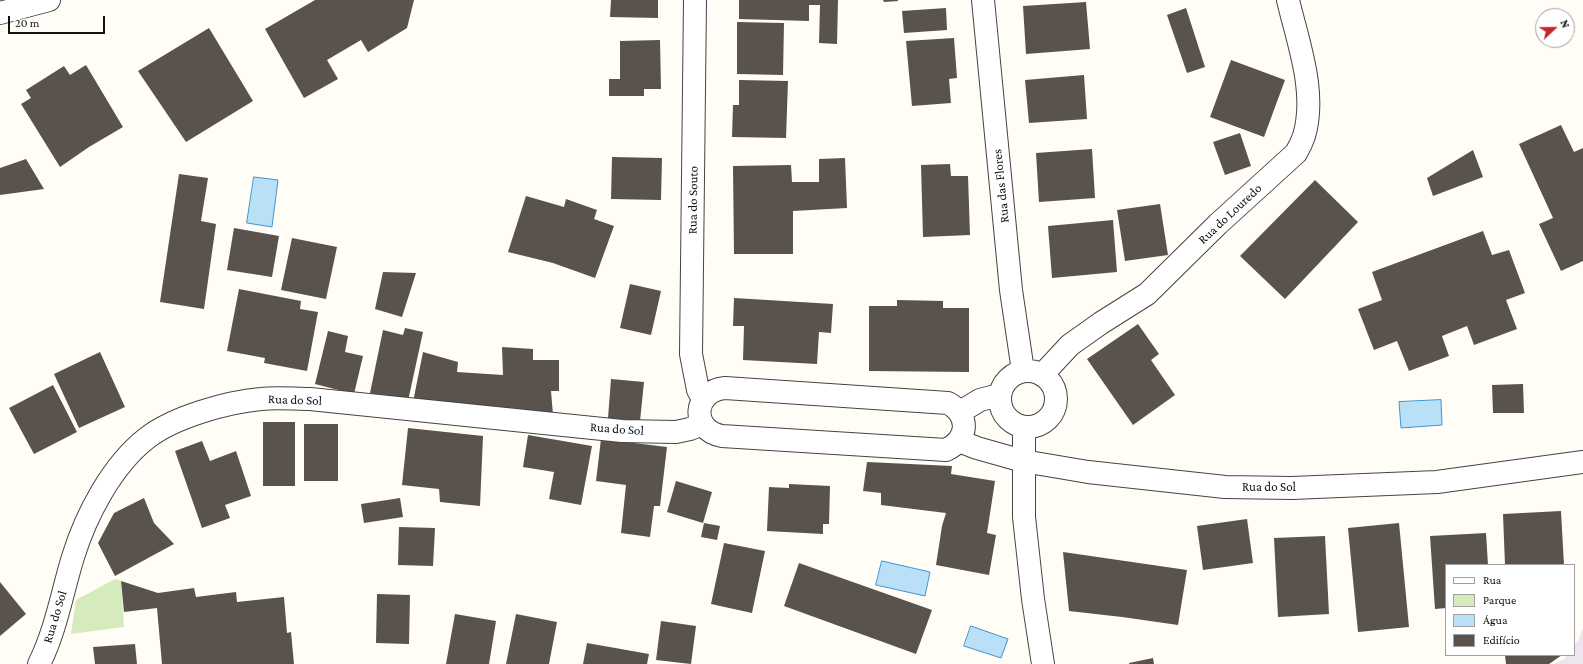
<!DOCTYPE html>
<html>
<head>
<meta charset="utf-8">
<style>
  body { margin:0 }
  #map { position:relative; width:1583px; height:664px; overflow:hidden; background:#fffdf5; font-family:"Crimson Pro",serif }
  canvas { display:block }
  .legend { position:absolute; left:1445px; top:564px; width:130px; height:92px; box-sizing:border-box; background:#fff; border:1px solid #a0a0a0; margin:0; padding:5px 7px; list-style:none; font-size:12px; color:#111 }
  .legend li { display:flex; align-items:center; gap:8px; height:20px }
  .legend b { width:20px; border:1px solid #a0a0a0 }
  .north { position:absolute; left:1535px; top:8px; width:40px; height:40px; box-sizing:border-box; background:#fff; border:1px solid #a0a0a0; border-radius:50%; rotate:68deg; font-size:11px; font-weight:700; line-height:16px; text-align:center; color:#111 }
  .north::after { content:''; display:block; margin:auto; width:14px; height:18px; background:#c4262e; clip-path:polygon(50% 0,100% 100%,50% 72%,0 100%) }
  .scale { position:absolute; left:8px; top:16px; width:97px; height:18px; box-sizing:border-box; border:2px solid #111; border-top:0; padding-left:5px; font-size:12px; line-height:14px; white-space:nowrap; color:#111; -webkit-text-stroke:3px #fff; paint-order:stroke }
</style>
</head>
<body>
<div id="map">
<canvas width="1583" height="664"></canvas>
<ul class="legend">
<li><b style="height:5px;background:#fff"></b>Rua</li>
<li><b style="height:11px;background:#d5ebbd"></b>Parque</li>
<li><b style="height:11px;background:#b9e0f7"></b>Água</li>
<li><b style="height:11px;background:#5a524d"></b>Edifício</li>
</ul>
<div class="north">N</div>
<div class="scale">20 m</div>
</div>
<script>
const ctx = document.querySelector('canvas').getContext('2d');
ctx.lineJoin = 'round';
function fill(path, color) { ctx.fillStyle = color; ctx.fill(path, 'evenodd'); }
function stroke(path, color, width, dash) { ctx.strokeStyle = color; ctx.lineWidth = width; ctx.lineCap = dash ? 'butt' : 'round'; ctx.setLineDash(dash || []); ctx.stroke(path); }
function label(font, color, halo, rows, align = 'center') {
  ctx.font = font + ' "Crimson Pro",serif'; ctx.lineWidth = 4; ctx.setLineDash([]); ctx.textBaseline = 'middle'; ctx.strokeStyle = halo; ctx.fillStyle = color; for (const [text, x, y, turn = 0] of rows) {
    ctx.save(); ctx.translate(x, y); ctx.rotate((+turn || 0) * Math.PI / 180); ctx.textAlign = isNaN(turn) ? turn : align; if (halo) ctx.strokeText(text, 0, 0); ctx.fillText(text, 0, 0); ctx.restore();
  }
}
fill(new Path2D(`
  M1583,628v36h-29l10,-5 3,-4h7v-9l4,-5z`), '#eee6ef');
fill(new Path2D(`
  M115,579l6,2 3,46 -53,7 5,-34z`), '#d5ebbd');
const water = new Path2D(`
  M254,177l24,3 -6,47 -25,-4z
  M1441,400l1,25 -41,3 -2,-26z
  M882,561l48,11 -5,24 -49,-11z
  M971,626l37,13 -7,19 -37,-12z`);
fill(water, '#b9e0f7');
stroke(water, '#3f96cf', 1);
fill(new Path2D(`
  M315,0h99l-7,28 -39,24 -7,-12 -34,20 11,19 -34,19 -39,-69z
  M611,0h47v18l-48,-1z
  M739,0h99l-1,44 -18,-1 1,-38h-11v16l-70,-2z
  M883,0h15v1l-14,1z
  M1086,2l4,47 -64,5 -3,-48z
  M946,8l1,22 -43,3 -2,-22z
  M1186,8l19,59 -18,6 -20,-58z
  M737,22l47,1 -1,52 -46,-1z
  M209,28l44,73 -67,41 -48,-71z
  M954,38l3,40 -8,1 2,24 -39,3 -6,-65z
  M660,40l1,49h-17v7h-35v-17h11v-38z
  M1231,60l54,20 -21,57 -54,-20z
  M86,65l37,62 -34,20 -29,20 -39,-63 10,-6 -5,-8 38,-24 6,9z
  M1084,75l3,44 -58,4 -4,-43z
  M739,80l49,1 -2,57 -54,-1 1,-32h6z
  M1561,125l13,27 9,-4v113l-22,10 -22,-47 14,-6 -34,-74z
  M1240,133l11,33 -26,9 -12,-33z
  M1092,149l3,49 -56,4 -3,-49z
  M1473,150l10,27 -50,19 -6,-18z
  M612,157l50,1 -1,42 -50,-1z
  M845,158l2,50 -54,3v43h-59l-1,-88 58,-1 1,17h27v-23z
  M26,159l18,30 -44,6v-27z
  M950,164l1,12h17l2,59 -47,2 -2,-72z
  M179,174l29,4 -7,43 15,3 -12,85 -44,-7z
  M1315,180l43,42 -73,77 -45,-43z
  M526,196l38,11 2,-8 31,11 -3,9 20,7 -19,52 -42,-15 -45,-11z
  M1160,204l8,51 -43,6 -8,-51z
  M1113,220l4,52 -65,6 -4,-52z
  M234,228l45,8 -7,41 -45,-7z
  M1483,231l9,24 17,-5 16,43 -19,7 11,29 -43,16 -7,-19 -25,10 7,20 -40,15 -12,-30 -23,9 -16,-41 24,-9 -10,-28z
  M292,238l45,9 -11,52 -45,-9z
  M383,272l33,1 -14,44 -27,-8z
  M630,284l31,7 -10,44 -31,-7z
  M239,289l62,12 -1,8 18,3 -11,59 -43,-8 1,-5 -38,-7z
  M734,298l99,6 -2,29 -12,-1 -2,32 -74,-4 1,-34h-11z
  M897,300l46,1v7h26v64l-100,-1v-65h28z
  M1138,324l21,30 -8,6 24,35 -42,30 -46,-66z
  M405,328l18,4 -15,69 -38,-8 13,-63 20,5z
  M328,331l20,5 -3,16 18,4 -9,38 -39,-10z
  M502,347l31,2v11h26v31h-8l2,24 -140,-13 10,-50 35,10 -1,10 46,3z
  M100,352l25,55 -46,21 -25,-54z
  M611,379l33,3 -4,39 -32,-3z
  M1523,384l1,29h-31l-1,-28z
  M53,385l24,47 -43,22 -25,-46z
  M263,422h32v64h-32z
  M304,424h34v57h-34z
  M408,428l75,8 -3,70 -40,-4 -1,-13 -37,-4z
  M528,435l64,11 -11,59 -32,-6 5,-27 -31,-5z
  M601,439l66,8 -7,59h-6l-4,31 -29,-4 5,-48 -30,-4z
  M202,441l8,20 26,-10 15,45 -26,9 5,13 -28,10 -27,-77z
  M867,462l85,4 -1,8 44,7 -8,52 9,2 -7,40 -53,-10 6,-39 4,-13 -65,-8v-12l-18,-2z
  M676,481l36,11 -9,31 -36,-11z
  M789,484l41,2 -1,38h-6v10l-56,-3 2,-44 20,1z
  M144,498l10,25 20,21 -59,32 -17,-33 16,-30z
  M400,498l3,19 -39,6 -3,-19z
  M1561,511l3,54h-59l-2,-51z
  M1247,519l6,44 -50,7 -6,-44z
  M704,523l16,3 -3,14 -16,-3z
  M1399,523l10,104 -51,5 -10,-104z
  M399,527l36,1 -2,38 -35,-1z
  M1486,533l2,32h-42v43l-11,1 -5,-73z
  M1325,536l4,78 -51,3 -4,-79z
  M724,543l41,8 -13,62 -41,-9z
  M1063,552l124,18 -9,55 -56,-8 -53,-6z
  M799,563l133,47 -16,44 -132,-48z
  M121,581l37,12 36,-5 2,9 40,-5 1,10 47,-5 3,36 4,-1 3,32h-132l-5,-56 -33,4z
  M0,582l26,32 -26,22z
  M377,594l33,1 -1,49 -33,-1z
  M455,614l41,7 -7,43h-43z
  M516,614l41,8 -8,42h-43z
  M661,621l35,5 -5,38 -35,-4z
  M587,643l62,11 -2,10h-64z
  M135,644l2,20h-42l-2,-17z
  M1505,655h57l-13,9h-43z
  M1153,658l1,6h-25v-1z`), '#5a524d');
const minor = new Path2D(`
  M695,0l-4,354 7,36 5,9
  M983,0l28,290 12,81
  M0,13l49,-13
  M1000 399a28 28 0 1 1 56 0a28 28 0 1 1-56 0Z
  M1042,375l28,-30 31,-22 46,-29 71,-70 78,-71c3,-5 6,-11 8,-17 13,-44 -6,-93 -16,-136
  M725,388l223,15c22,12 21,36 -2,47l-224,-14c-32,-6 -29,-45 3,-48z
  M960,412l20,-12 19,-5
  M1024,428v89l9,82 10,65
  M959,441l18,7 46,13 65,11 137,15 67,1 145,-6 146,-20
  M39,664c17,-34 23,-71 34,-107 13,-42 39,-92 74,-119 27,-21 80,-36 114,-39 16,-2 33,0 49,0l312,32 54,1 14,-3 12,-5`);
stroke(minor, '#444', 24);
stroke(minor, '#fff', 22);
label('13px', '#111', '#fff', [
  ["Rua das Flores",1001,186,-96],
  ["Rua do Souto",693,200,-89],
  ["Rua do Louredo",1230,214,-43],
  ["Rua do Sol",295,400,2],
  ["Rua do Sol",617,429,4],
  ["Rua do Sol",1269,487],
  ["Rua do Sol",55,617,-73]
]);
</script>
</body>
</html>
